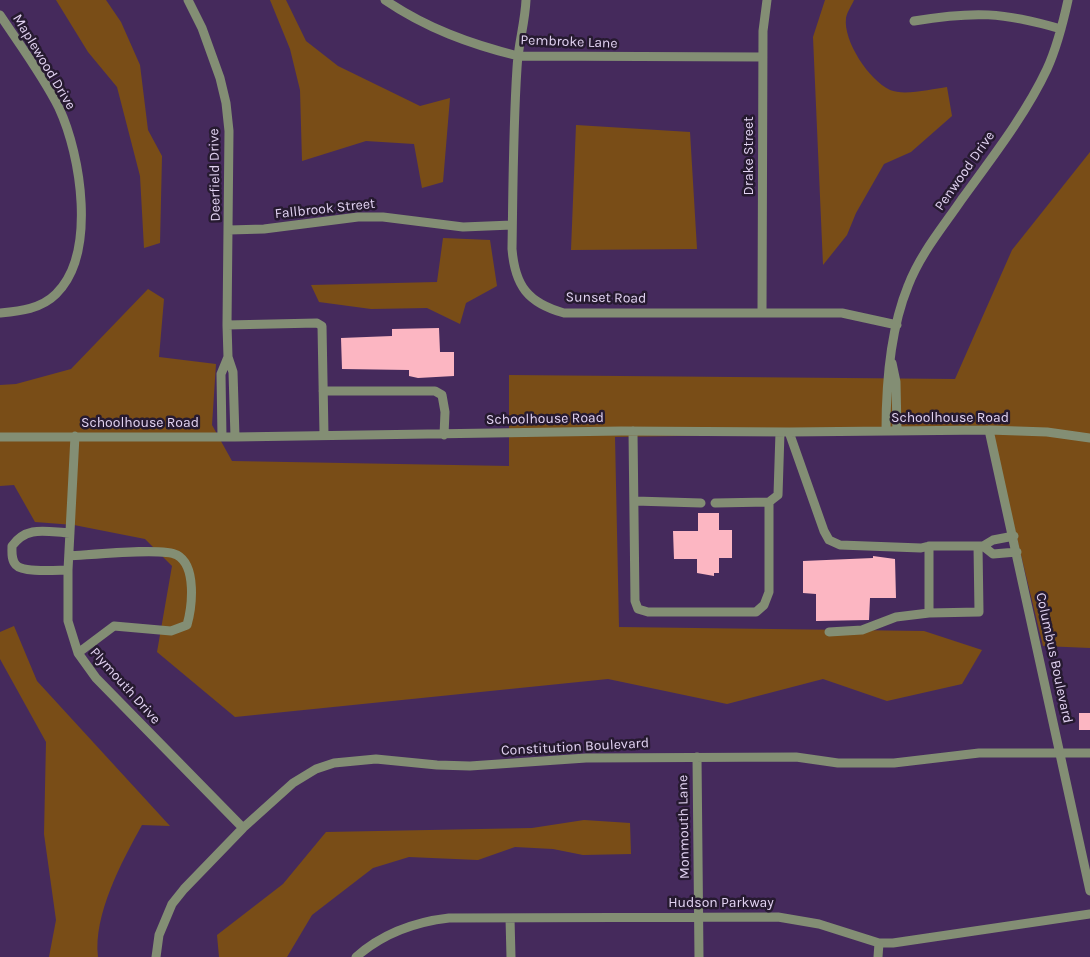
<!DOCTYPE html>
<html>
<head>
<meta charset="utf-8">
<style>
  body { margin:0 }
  canvas { display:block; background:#452a5c }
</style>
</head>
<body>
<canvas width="1090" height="957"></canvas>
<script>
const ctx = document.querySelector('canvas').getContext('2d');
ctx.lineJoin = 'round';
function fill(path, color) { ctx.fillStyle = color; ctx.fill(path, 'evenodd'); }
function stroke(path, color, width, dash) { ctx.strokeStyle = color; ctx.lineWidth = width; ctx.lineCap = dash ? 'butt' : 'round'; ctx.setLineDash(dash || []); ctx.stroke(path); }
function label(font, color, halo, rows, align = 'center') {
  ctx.font = font + ' Karla,sans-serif'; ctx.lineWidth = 5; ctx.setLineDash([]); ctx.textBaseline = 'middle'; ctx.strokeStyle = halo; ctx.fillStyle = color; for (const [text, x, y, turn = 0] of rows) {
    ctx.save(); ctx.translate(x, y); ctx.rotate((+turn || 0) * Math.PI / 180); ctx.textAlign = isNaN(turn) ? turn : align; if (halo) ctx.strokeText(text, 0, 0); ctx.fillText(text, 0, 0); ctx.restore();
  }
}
fill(new Path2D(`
  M56,0h50l15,22 19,43 8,65 14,26 -2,87 -16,5 -4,-72 -23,-89 -29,-35z
  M270,0h16l20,41 32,25 82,40 30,-8 -7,84 -21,6 -8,-44 -48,-3 -64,20 -2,-71 -10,-41z
  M825,0h29c-2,5 -7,12 -8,18 -3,23 23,62 44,72 14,6 42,-1 57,-3l5,29 -41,36 -27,12 -28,49 -9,22 -24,30 -10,-228z
  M576,125l114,7 7,117 -126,1z
  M1090,152v496l-47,-2 -52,-215 -376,6 4,190 305,4 58,19 -20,34 -75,17 -64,-22 -96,25 -119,-25 -373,38 -78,-65 15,-86 -27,-27 -71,-14 -39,-3 -21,-37 -14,1v-101l16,-1 55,-15 77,-80 16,10 -5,58 57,7 -4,61 20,36 277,5v-91l446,4 57,-129z
  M443,238l47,2 7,46 -31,17 -6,21 -33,-16 -56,1 -52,-7 -8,-17 126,-3z
  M14,626l23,55 133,145 -28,-1c-20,36 -49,90 -44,132h-49l7,-37 -12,-86 2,-92 -46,-83v-27z
  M584,820l46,3 1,31 -48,1 -30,-6 -38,-2 -37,13 -69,-3 -36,11 -61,47 -25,42h-68l-2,-22 66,-51 43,-52 206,-4z`), '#794d17');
fill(new Path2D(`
  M439,328l1,24h14v24l-36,2 -9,-2v-6l-67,-1 -1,-31 51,-2v-7z
  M698,513h21v17h13v28h-13v15h-5v3l-17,-3v-14h-23l-1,-28h25z
  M873,556l22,3 1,39h-26l-1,22 -53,1v-27l-13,-1v-32l70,-3z
  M1079,713h11v17h-11z`), '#fcb6c2');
stroke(new Path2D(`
  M188,0l14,28 18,50 6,25 3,28 -2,194 1,32 5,15 2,65
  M385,0c41,28 85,44 133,56l245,1
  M526,0c-1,23 -8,45 -9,68 -4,61 -4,121 -5,181 3,37 16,54 52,64h278l55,12
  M0,15c20,30 43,61 59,93 22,47 38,146 -3,186 -15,15 -36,17 -56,19
  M914,21c60,-10 89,-9 147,8
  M229,230l35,-1 94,-12h25l80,10 49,-2
  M762,312l1,-281 4,-31
  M227,325l90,-2 5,3 2,109
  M892,363l4,19 1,49
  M323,391h112l7,4 3,17 -1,23
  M989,430l101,461
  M633,431l2,170 3,8 10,3h108l8,-7 5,-13v-90
  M886,431c0,-46 4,-101 22,-145 12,-32 35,-59 54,-87 29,-40 64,-85 85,-130 10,-22 16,-46 21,-69
  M789,432l35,99 5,9 11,5 81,3 8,-2h54l10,-6 21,-4
  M75,436l-7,134v51l10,32 18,25 147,150
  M0,437h235l386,-6 168,1 200,-2 58,2 43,6
  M222,437l-1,-63 7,-17
  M635,501l66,2
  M715,503l54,-1 9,-7 2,-63
  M929,546v67l50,-1 -1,-66
  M983,546l10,8 24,-2
  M69,556c20,-1 94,-9 108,-1 20,11 15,52 10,70l-16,6 -57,-5 -36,27
  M68,570c-11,0 -45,3 -52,-5 -5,-5 -4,-13 -4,-19 15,-21 35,-14 58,-13
  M829,632l33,-2 34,-13 33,-4
  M697,757l2,200
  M510,918l1,39
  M156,957l3,-22 13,-31 12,-15 59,-61 50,-45 23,-14 18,-6 42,-4 61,6 33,1 116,-8 210,-1 42,6h56l85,-10h111
  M356,957c26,-23 58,-35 93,-39l329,-1 41,7 60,19h14l197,-29
  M878,957l1,-14`), '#838e74', 9);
label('14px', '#e2d3f2', '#261a30', [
  ["Pembroke Lane",569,42,2],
  ["Maplewood Drive",44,62,59],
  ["Drake Street",749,156,-90],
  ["Penwood Drive",965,171,-55],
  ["Deerfield Drive",215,175,-91],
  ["Fallbrook Street",325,209,-6],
  ["Sunset Road",606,298,1],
  ["Schoolhouse Road",950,418],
  ["Schoolhouse Road",545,419,-1],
  ["Schoolhouse Road",140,423],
  ["Columbus Boulevard",1054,658,78],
  ["Plymouth Drive",125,686,48],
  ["Constitution Boulevard",575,747,-3],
  ["Monmouth Lane",684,827,-91],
  ["Hudson Parkway",721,903]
]);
</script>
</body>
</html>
